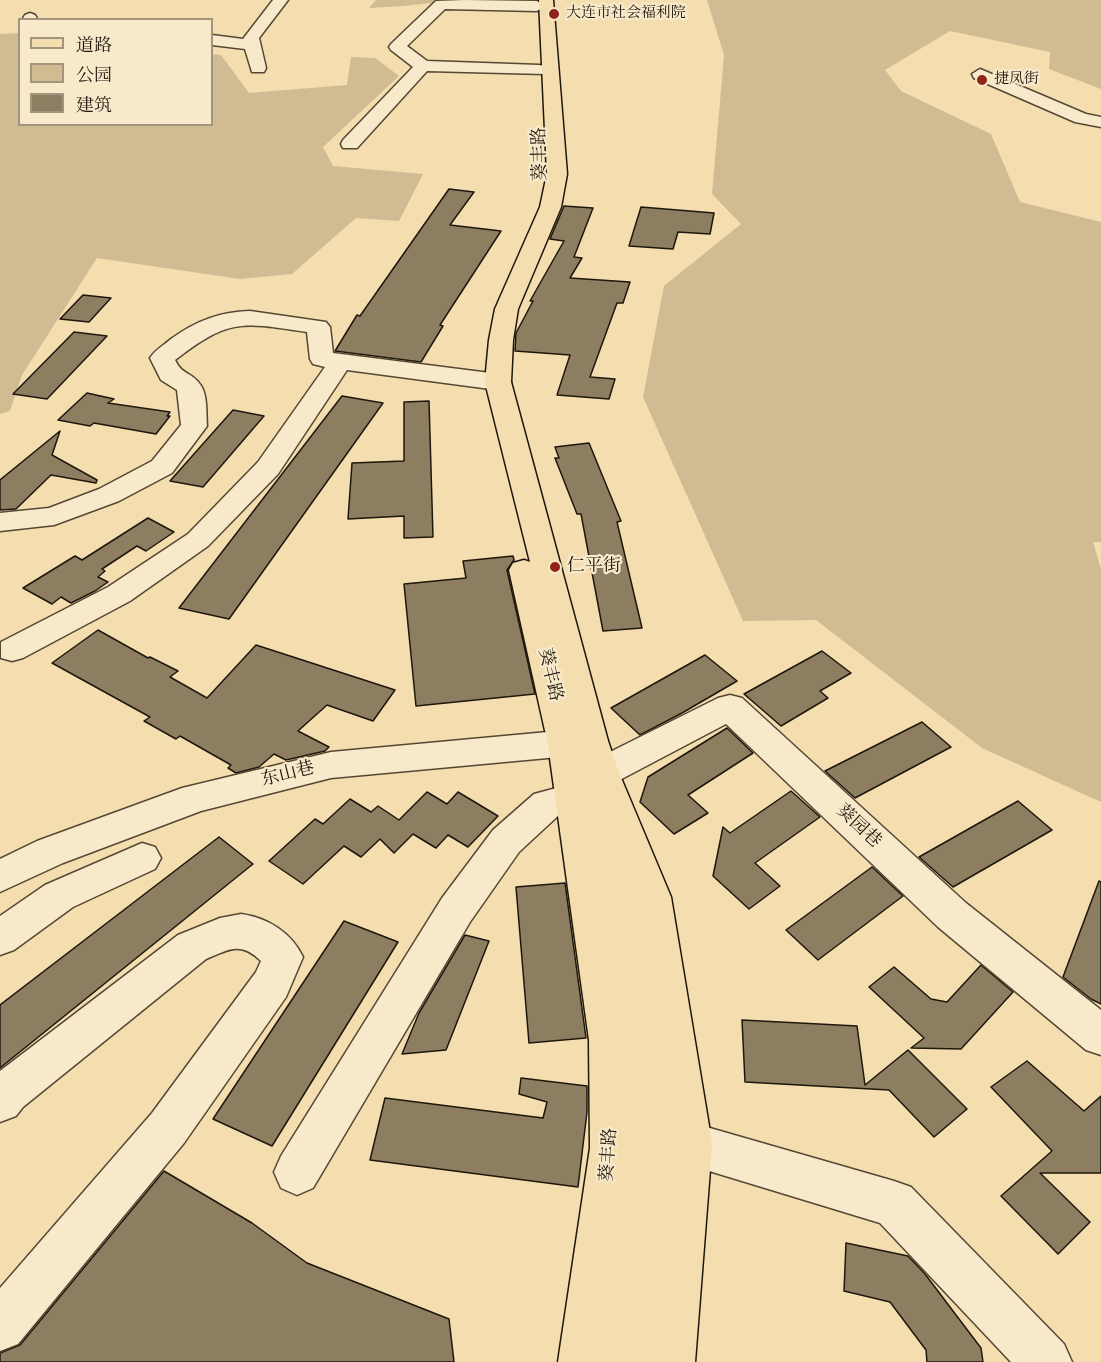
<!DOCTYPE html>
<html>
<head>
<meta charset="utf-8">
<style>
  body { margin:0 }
  #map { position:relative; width:1101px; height:1362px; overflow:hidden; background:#f4ddae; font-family:"IM FELL DW Pica","Noto Serif SC",serif }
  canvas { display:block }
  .legend { position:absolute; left:18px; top:18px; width:195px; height:108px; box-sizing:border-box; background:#f8e9ca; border:2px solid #a1957e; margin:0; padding:8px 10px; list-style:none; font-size:18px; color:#1e170d }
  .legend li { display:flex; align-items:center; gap:12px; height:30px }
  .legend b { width:30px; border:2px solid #a1957e }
</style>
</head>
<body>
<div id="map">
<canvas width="1101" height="1362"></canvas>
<ul class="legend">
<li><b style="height:8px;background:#f4ddae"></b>道路</li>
<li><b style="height:16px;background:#d0bb93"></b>公园</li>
<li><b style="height:16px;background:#8d7e61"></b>建筑</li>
</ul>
</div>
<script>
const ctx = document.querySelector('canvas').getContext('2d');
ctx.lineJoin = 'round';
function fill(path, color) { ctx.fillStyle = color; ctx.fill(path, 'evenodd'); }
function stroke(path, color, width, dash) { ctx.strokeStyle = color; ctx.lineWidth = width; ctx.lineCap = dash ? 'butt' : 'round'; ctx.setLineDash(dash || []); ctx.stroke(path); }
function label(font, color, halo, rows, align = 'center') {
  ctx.font = font + ' "IM FELL DW Pica","Noto Serif SC",serif'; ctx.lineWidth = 4.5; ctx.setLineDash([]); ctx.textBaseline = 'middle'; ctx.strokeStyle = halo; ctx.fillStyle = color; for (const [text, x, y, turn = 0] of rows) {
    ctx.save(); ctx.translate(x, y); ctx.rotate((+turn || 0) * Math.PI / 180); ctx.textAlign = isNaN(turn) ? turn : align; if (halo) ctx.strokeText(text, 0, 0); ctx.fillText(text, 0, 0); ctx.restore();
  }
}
fill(new Path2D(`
  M376,0h81l-53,6 -35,2z
  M707,0h394v89l-52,-20 1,-17 -100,-21 -65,39 16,21 90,43 29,68 81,20v320h-8l8,27v233l-119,-54 -166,-128 -73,1 -100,-224 21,-111 77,-62 -29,-30 12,-139z
  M19,33l1,91h192v-70l9,1 28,38 98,-8 4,-28 24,1 24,18 -76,71 10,19 90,8 -24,47 -43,-3 -64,56 -52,5 -143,-21 -75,117 -12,36 -10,3v-380z`), '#d0bb93');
const building = new Path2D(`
  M449,189l25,3 -24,33 51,6 -61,94 3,1 -22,36 -86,-11 22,-36 3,1z
  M564,206l29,2 -19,49 8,1 -12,20 60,4 -7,21h-6l-27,74 25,2 -6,20 -52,-4 13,-40 -55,-4 1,-18 17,-32h-3l34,-60 -14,-2z
  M641,207l73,6 -4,21 -32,-2 -5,17 -44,-3z
  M83,295l28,3 -22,24 -29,-3z
  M74,332l33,4 -60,63 -34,-5z
  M87,393l27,6 -6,4 62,9 -3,4h3l-14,18 -62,-11 -4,3 -32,-6z
  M342,396l41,7 -154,216 -50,-11z
  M429,401l4,136 -29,1v-22l-56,3 4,-56 52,-2v-59z
  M233,410l31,6 -61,71 -33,-6z
  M60,431l-8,24 45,25 -1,3 -45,-8 -35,34 -16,1v-30z
  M589,443l32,78 -4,1 25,106 -39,3 -22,-117h-4l-22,-56h4l-4,-11z
  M148,518l26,14 -28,19 -9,-5 -35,23 3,2 -7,6 10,5 -13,9 -24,12 -10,-6 -9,7 -29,-16 52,-32 7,4z
  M513,556l1,4 -7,10 28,124 -119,12 -12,-122 62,-6 -3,-17z
  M98,630l50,28 2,-1 28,14 -8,6 37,21 49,-53 139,45 -22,31 -46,-16 -29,26 31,16 -4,4 -39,9 -12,-6 -15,13 -23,6 -8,-5 3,-3 -51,-29 -4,3 -32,-18 6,-4 -98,-54z
  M822,651l29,22 -31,18 8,7 -47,28 -37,-32z
  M705,655l32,26 -55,32 -42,22 -29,-27z
  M922,722l29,25 -96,51 -30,-27z
  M727,728l26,25 -65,42 20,18 -34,21 -34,-32 8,-25z
  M791,791l29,26 -65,46 25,23 -31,23 -36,-33 10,-49 7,6z
  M427,792l20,12 11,-12 40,24 -30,31 -20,-12 -12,13 -23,-14 -19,19 -14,-14 -19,18 -17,-11 -41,38 -34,-23 46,-42 8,5 27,-25 21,13 7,-6 21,14z
  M1018,801l34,29 -99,57 -34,-30z
  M219,837l34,27 -253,204v-63z
  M872,867l31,29 -85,64 -32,-30z
  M1099,881l2,1v122l-10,-5 -28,-22z
  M565,883l21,155 -57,5 -13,-156z
  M344,921l54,21 -126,204 -59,-27z
  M465,935l24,6 -43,109 -44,4 17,-41z
  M981,965l32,27 -52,57 -50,-1 13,-10 -55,-51 25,-20 37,32 16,3z
  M742,1020l115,6 8,59 43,-35 59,59 -33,28 -45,-47 -144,-8z
  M1027,1061l57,50 17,-15v77h-61l50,49 -32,32 -57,-58 51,-45 -61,-64z
  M521,1078l66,8v26l-9,75 -208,-27 15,-62 158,20 4,-16 -28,-8z
  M164,1171l88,52 55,40 142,56 5,43h-454v-9l20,-8z
  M846,1243l62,13 17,18 56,74 2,14h-56l-1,-12 -36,-48 -46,-11z`);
fill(building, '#8d7e61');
stroke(building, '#1e170d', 1.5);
const minor = new Path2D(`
  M273,0h15l-29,38 7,30 -2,4h-12l-7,-23 -33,-4v-10l31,4z
  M465,0l72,1 8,5 -8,5 -92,-2 -38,37 20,15 112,4 6,1 2,4 -2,4 -118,-3 -70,77h-14l-2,-4 2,-4 70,-73 -22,-17 -2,-3 2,-3 45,-43z
  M30,13l5,2 3,5h-16l3,-5z
  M980,69l106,45 15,3v10l-26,-5 -101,-44 -2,-4z
  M250,311l76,11 4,5 3,26 165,21 9,3 4,5 -4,5 -9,3 -151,-20 -69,104 -70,72 -78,55 -107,57 -11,3 -11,-3v-16l107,-55 80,-53 70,-72 67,-95 -12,-3 -3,-5 -3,-27c-65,-10 -78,-14 -132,28 7,15 16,12 24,23 9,10 7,30 8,43l-35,47 -53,28 -65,24 -54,6v-18l49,-5 50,-19 53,-28 29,-36 -4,-35 -16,-10 -11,-22c5,-8 14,-13 21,-19 25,-18 48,-27 79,-28z
  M730,695l12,3 224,205 135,107v45l-15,-5 -148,-123 -212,-203 -112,59 -13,3 -13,-3 -5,-10 5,-10 130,-65z
  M591,728l12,4 5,9 -5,9 -12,4 -260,24 -130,33 -138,52 -63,29v-33l37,-18 145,-53 149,-36z
  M575,783l13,4 5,10 -5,10 -29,8 -40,37 -49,70 -157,266 -16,7 -16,-7 -7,-16 7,-16 161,-258 51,-68 41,-36z
  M142,843l13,4 6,11 -6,11 -82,38 -59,43 -14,5v-39l45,-31z
  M241,914c27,4 50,18 62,43l-17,40 -102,146 -166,201 -18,7v-63l152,-175 104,-141 5,-11c-20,-20 -32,-12 -55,-2l-183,148 -7,9 -16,6v-51l178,-136 42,-17z
  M689,1122l205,59 17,6 153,157 8,18h-61l-131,-139 -207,-63 -7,-16 7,-16z`);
const major = new Path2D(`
  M539,0h14l14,174 -6,33 -43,102 -5,31 -2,42 97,359 11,32 52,124 41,247 -17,218h-137l32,-214 -1,-108 -41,-296 -39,-174 4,-7 11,-3 6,2 -45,-180 4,-42 6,-31 45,-102 7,-33z`);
stroke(minor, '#544835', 3);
stroke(major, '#1e170d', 3);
fill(minor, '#f8e9ca');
fill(major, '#f4ddae');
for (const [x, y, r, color] of [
  [554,14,6,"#8f2418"],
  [982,80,6,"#8f2418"],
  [555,567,6,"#8f2418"]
]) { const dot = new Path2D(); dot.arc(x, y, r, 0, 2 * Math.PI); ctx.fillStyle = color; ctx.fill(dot); stroke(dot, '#f8e9ca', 2); }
label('15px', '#1e170d', '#f8e9ca', [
  ["大连市社会福利院",566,14],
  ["捷凤街",994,80]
], 'left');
label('18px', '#1e170d', '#f8e9ca', [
  ["葵丰路",541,154,-91],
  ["葵丰路",549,675,77],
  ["东山巷",288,775,-14],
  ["葵园巷",858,827,43],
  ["葵丰路",610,1155,-86]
]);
label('18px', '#1e170d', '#f8e9ca', [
  ["仁平街",567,567]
], 'left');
</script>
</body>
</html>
